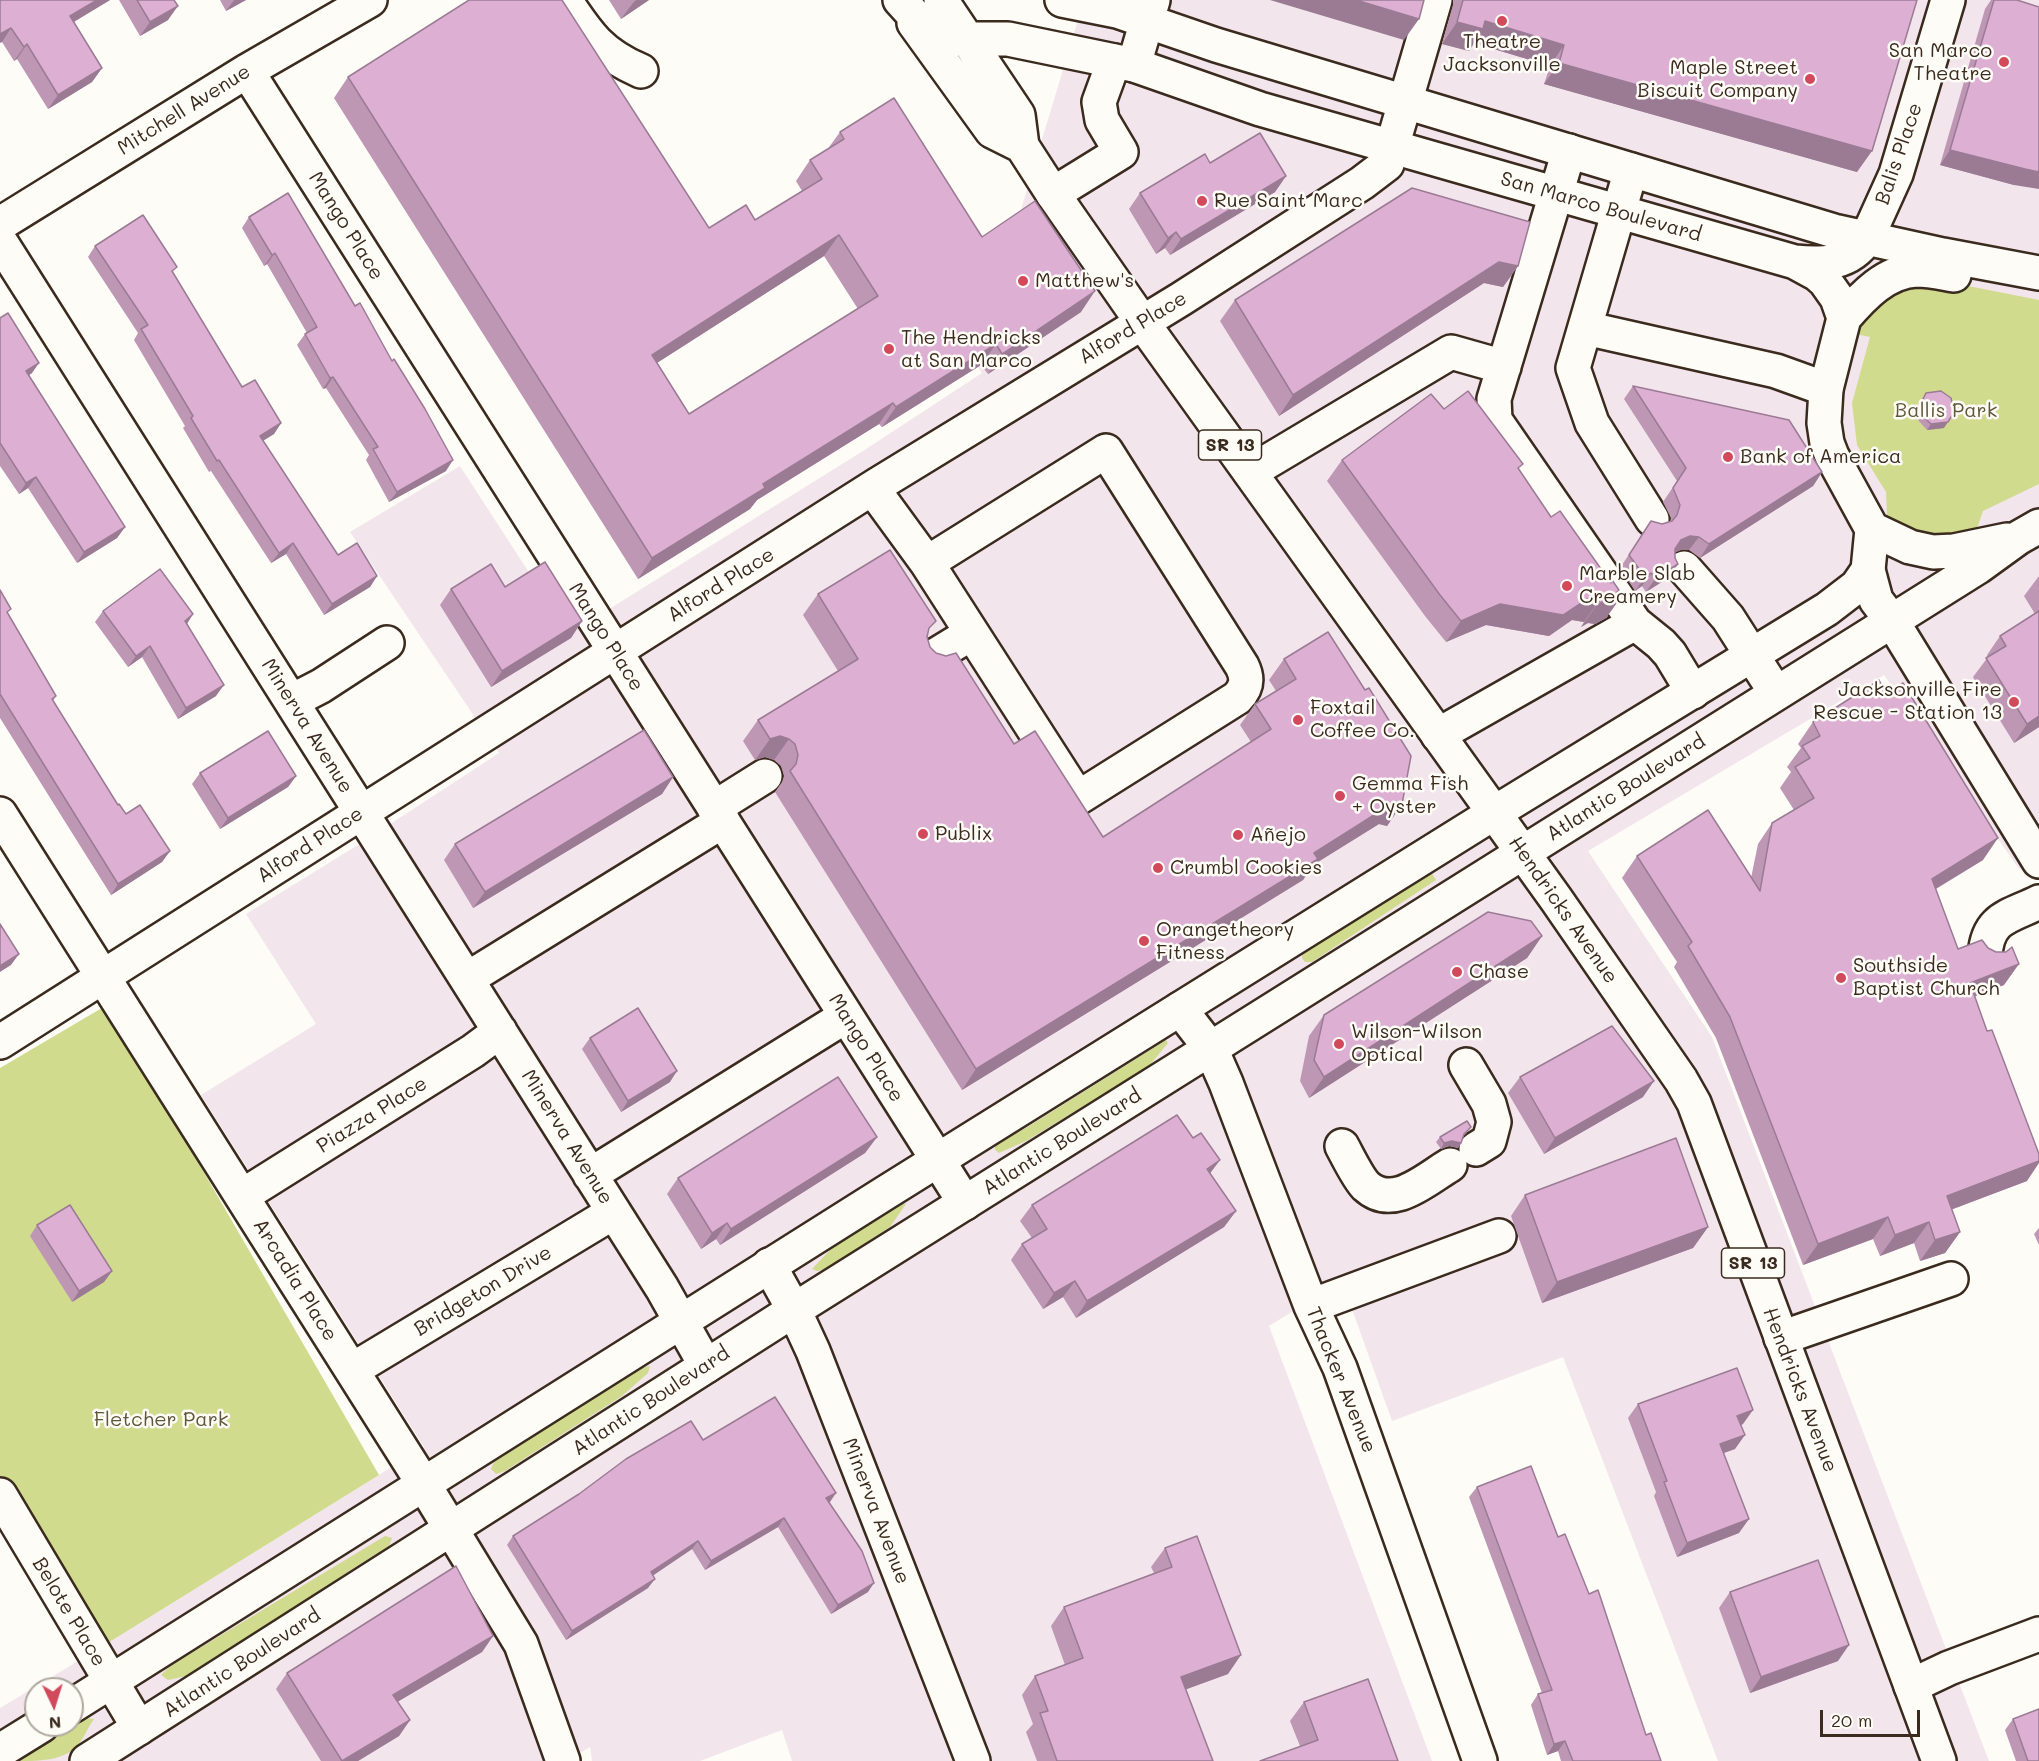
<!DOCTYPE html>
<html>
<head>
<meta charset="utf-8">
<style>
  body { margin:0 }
  #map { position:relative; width:2039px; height:1761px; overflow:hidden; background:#fdfcf7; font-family:Mali,sans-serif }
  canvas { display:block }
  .north { position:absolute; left:24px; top:1677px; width:60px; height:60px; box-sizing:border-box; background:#fdfcf7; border:2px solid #afa8a0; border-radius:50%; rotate:176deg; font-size:16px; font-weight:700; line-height:24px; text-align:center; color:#3b2a1e }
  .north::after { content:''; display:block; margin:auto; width:21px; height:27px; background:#d1495b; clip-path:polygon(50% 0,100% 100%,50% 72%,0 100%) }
  .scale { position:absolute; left:1820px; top:1710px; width:100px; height:27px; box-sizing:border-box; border:3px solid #3b2a1e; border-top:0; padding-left:8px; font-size:18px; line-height:21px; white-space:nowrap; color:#3b2a1e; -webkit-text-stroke:4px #fdfcf7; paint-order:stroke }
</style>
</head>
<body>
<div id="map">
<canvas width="2039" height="1761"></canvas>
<div class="north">N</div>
<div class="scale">20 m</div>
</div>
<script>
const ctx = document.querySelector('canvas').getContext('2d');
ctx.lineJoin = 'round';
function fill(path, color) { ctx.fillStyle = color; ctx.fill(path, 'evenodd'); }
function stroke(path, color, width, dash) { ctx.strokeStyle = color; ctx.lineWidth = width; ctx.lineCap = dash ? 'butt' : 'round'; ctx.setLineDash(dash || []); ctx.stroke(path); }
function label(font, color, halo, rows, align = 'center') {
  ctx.font = font + ' Mali,sans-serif'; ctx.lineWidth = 5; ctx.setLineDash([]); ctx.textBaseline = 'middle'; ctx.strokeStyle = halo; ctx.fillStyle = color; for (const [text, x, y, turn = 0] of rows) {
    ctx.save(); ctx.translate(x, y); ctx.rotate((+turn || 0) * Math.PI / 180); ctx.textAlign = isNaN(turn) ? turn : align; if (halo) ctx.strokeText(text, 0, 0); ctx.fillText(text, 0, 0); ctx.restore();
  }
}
fill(new Path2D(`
  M1084,0h955v858l-20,11 -135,-194 -296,176 124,186 277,724h-271l-155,-404 -171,64 -50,-140 -73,45 163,435h-640l-10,-31 -82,31h-108l-2,-14 -23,14h-567v-53l103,-62 321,-199 -223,-352 115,-71 -70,-110 112,-69 141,-92 -149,-221 110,-66 109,168 294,-183 119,-78 -59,-92 96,-65zM36,1689h36v36h-36z`), '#f3e5ec');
fill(new Path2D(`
  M1943,281l96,19v184l-56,27 -7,20 -25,8 -50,-10 -14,-13 -1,-24 -29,-47 -5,-42 18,-66 -14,-3 18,-31 22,-17z
  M1426,872h5l5,8 -124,82h-7l-3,-4v-7z
  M107,1005l272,470 -276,171 -103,-170v-408z
  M1166,1040l2,3 -19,23 -123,75 -27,12 -4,-3v-6l31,-16z
  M901,1204h5l-16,23 -66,43 -7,1 -5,-2 21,-22z
  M650,1366l-2,7 -26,23 -117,75 -9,3 -5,-5 3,-7 16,-11 132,-83z
  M385,1536l7,2 -3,8 -40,25 -79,57 -56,36 -28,12 -18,4 -7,-5 9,-9z
  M86,1718l8,1c-6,8 -9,17 -15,25 -15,17 -38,17 -62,17z`), '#d0db8e');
const minor = new Path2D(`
  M565,0c23,35 36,54 76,71
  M1134,65l19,-65
  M247,71l718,1132
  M1569,151l-75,248 1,21 140,203 26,21 9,10 23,38
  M1631,170l-58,198 19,55 60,96
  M1053,194l68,-42 -19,-32 -3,-18 15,-41
  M0,224l247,-153 123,-71
  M1867,238l29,-64 52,-174
  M0,241l662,1047 44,78
  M1585,328l191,43 50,18
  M1250,472l201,-120 53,15
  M873,489l54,74 151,235 159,-100c10,-10 11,-20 5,-32l-136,-215 -179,112
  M1684,568l44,50 48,75
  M1868,570l8,30 16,21 147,240
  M931,658l41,-25
  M292,701l29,-15 66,-43
  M1438,735l197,-112
  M714,808l51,-32
  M0,814l423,669 98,161 42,117
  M1985,955c3,-38 24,-38 54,-53
  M467,979l256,-158
  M1180,1009l31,40 15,34 85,223 29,62 140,393
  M0,1042l877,-557 304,-186 181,-116 25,-19 48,-164
  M1466,1065l23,39 5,18 -5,19 -13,8
  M1342,1146c6,11 16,32 24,40 27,25 60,-7 84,-21
  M590,1175l256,-159
  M242,1196l231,-145 27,-20
  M769,1265l25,45 19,41 160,410
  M1311,1306l188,-70
  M1781,1338l170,-59
  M352,1370l262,-158
  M0,1495l139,233
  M1911,1686l38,-18 90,-34`);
const major = new Path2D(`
  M900,0l20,22 17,12 16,5h55l126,26 126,44 535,153 22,12 8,7 12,17 7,20 -18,71 -2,34 3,20 5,13 40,73 38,18 23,5 21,-1 53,-11
  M941,0l77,115 4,31 31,48 89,128 414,577 125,181 13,23 245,658
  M1062,0l55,11 99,34 618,186 109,24 96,18
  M914,23l78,108 30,15
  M1795,262c28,3 55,2 72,-24
  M1844,318c19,-22 42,-47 73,-48 12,0 25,3 37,5
  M72,1706l813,-513 609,-380 333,-204 30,-23 11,-16 4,-41
  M0,1751l42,-26
  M87,1761l707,-451 1184,-743 40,-29 21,-12`);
stroke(minor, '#3b2a1e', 38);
stroke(major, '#3b2a1e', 38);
stroke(minor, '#fdfcf7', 33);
stroke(major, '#fdfcf7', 33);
fill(new Path2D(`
  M0,0h110l-36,22 28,46 -10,14 -44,27 -31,-50 -3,2 -12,-19z
  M119,0h55l-6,20 -28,16z
  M220,0h26l-20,11z
  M609,0h40l-28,19z
  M1453,0h464l-60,172 -313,-88 6,-18 -76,-23 -5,8 -27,-7 11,-39z
  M1991,0h26l-3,185 -74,-20 45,-156z
  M348,77l361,151 46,-8 47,-29 -6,-10 14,-21 17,-10 13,-18 241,180 -93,62 -7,-9 -99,62 -3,-3 -122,76 -7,9 -112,70 -304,-481zM824,256l34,53 -169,105 -32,-51z
  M1286,176l-11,16 -105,63 -5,-7 -9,6 -27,-45 11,-16z
  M249,217l197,254 -57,31 -23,-42 3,-5 -43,-67 -3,1 -26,-44 8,-11 2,-1 -40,-69 -3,2 -22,-38z
  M95,246l78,27 69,114 39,36 -7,11 -11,7 75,114 39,21 -7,11 -46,28 -38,-61 -15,9 -60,-92 -2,1 -26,-44 2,-2 -51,-86 4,-7 -50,-76z
  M1518,266l-15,21 -19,-4 -205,133 -59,-95 15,-21z
  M0,318l32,55 -3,2 96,152 -8,11 -40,25 -49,-75 -9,6 -19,-28z
  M1633,386l189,86 -9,14 -113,72 -11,-8h-8l-6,2v6l3,6 -10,14 -22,14 -4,-6 -7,5 -15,-23 31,-47 11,3 8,-2 1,-4 -8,-16 14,-21 -53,-82z
  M1926,393l18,35 -17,2 -9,-10 -1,-12z
  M1444,409l75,61 32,47 68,73 -1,2 3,5 -15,21 -11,6 -7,-1 -7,4 3,-5 -12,-2 -23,16 -63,-11 -40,17 -21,-26 -98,-135 15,-21z
  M2039,576v151l-25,16 -41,-66 15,-20 -1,-2 13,-19 35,-22 -11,-18z
  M505,587l77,34 -11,17 -80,49 -51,-82 11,-16z
  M0,590l8,24 48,82 -3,5 65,104 8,9 44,37 -8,11 -51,33 -111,-177z
  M818,594l110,38 -1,5 3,10 84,97 89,93 148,-95 -11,-17 15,-21 21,-13 -7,-11 15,-21 118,145 -15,22 -8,-2 -66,41 -10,15 -341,210 -187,-298 7,-10 2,-6 -3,-10 -7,-6 -9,-3 -10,3 -12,-19 15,-21 80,-49 -35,-56z
  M103,611l90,3 -6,10 29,72 -38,23 -36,-62 -14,10 -33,-45z
  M1886,693l97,167 -47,29 22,60 46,36 -29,11 52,185 -75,28 8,23 -15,21 -25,8 -6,-18 -34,13 -7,-17 -70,26 -87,-227 -42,-71 3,-5 -55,-84 15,-22 114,22 7,-34 14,-21 22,-13 -14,-22 11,-16 -4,-5 14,-19 -3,-4 15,-22z
  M200,773l96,3 -8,11 -68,42 -28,-45z
  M673,777l-11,17 -189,114 -29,-48 11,-16z
  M1542,936l-15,22 -218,140 -9,-17 9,-45 15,-21z
  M590,1038l80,44 -49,30 -39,-63z
  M1520,1077l123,20 -99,57 -36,-61z
  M1467,1133l-4,3 -2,7 -3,5 -9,-2 -8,3 -5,-7 4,-5z
  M877,1137l-12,16 -145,92 -4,-6 -15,10 -34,-55 11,-16z
  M1193,1138l27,22 -10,13 26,38 -12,16 -148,91 -13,-21 -20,12 -32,-49 11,-16 10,-6 -12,-17 12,-16z
  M1525,1195l183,32 -15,21 -151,55 -31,-87z
  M37,1225l75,46 -8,11 -32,20 -42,-66z
  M2039,1228v17l-5,-11z
  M1638,1404l105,20 -2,1 -6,24 -12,4 16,80 -62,24 -23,-61 2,-4 -28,-74z
  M703,1440l127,62h-1l39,90 -37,22 -53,-87 -73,43 -13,-21 -39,26 -5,13 -82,52 -59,-95 6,-9z
  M1477,1487l81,50 88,198 15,26h-100l-3,-10 -11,4 -16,-50 7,-11 4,-1 -73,-196z
  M1165,1548l63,126 -42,15 27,72h-176l-11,-29 7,-8 -11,-29 13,-19 30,-11 -14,-39 13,-19 90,-34 -3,-6z
  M1730,1592l108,69 -88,32 -31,-85z
  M493,1636l-11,16 -85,50 13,18 -11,16 -41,25h-37l-45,-72 11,-16z
  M1304,1702l94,59 -98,-15 -10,-25z
  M2013,1719l26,42h-23l-11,-31z`), '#be97b5');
fill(new Path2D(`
  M97,0h13l-50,30 10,-14z
  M234,0h12l-20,11z
  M636,0h13l-28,19 12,-16z
  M1270,0h86l63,19 -15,21z
  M178,6l-10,14 -28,16 10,-14z
  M1485,21l79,24 -14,21 -76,-23 -5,8 -27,-7 15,-22z
  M11,28l-9,14 -2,1v-9z
  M27,44l-10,15 -3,2 10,-14z
  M1559,63l313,88 -15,21 -313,-88z
  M102,68l-10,14 -44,27 10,-14z
  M1950,150l89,22v17l-25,-4 -74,-20z
  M1286,176l-11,16 -105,63 11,-16z
  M1176,232l-11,16 -9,6 12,-16z
  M839,235l-15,21 -186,119 14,-20z
  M275,253l-8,11 -3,2 8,-11z
  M1499,262l19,4 -15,21 -19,-4 -205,133 14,-21z
  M1095,291l-14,21 -93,62 14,-20z
  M996,344l-15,21 -99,62 14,-20z
  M39,363l-7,10 -13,9 7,-11z
  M333,377l-7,11 -3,1 7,-11z
  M893,403l-14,21 -122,76 -7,9 -112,70 14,-21 111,-74z
  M1948,422l-4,6 -17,2 4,-6z
  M281,423l-7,11 -22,13 8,-11z
  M453,460l-7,11 -57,31 8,-10z
  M1822,472l-9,14 -113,72 9,-14z
  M36,477l-8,11 -9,6 7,-11z
  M125,527l-8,11 -40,25 7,-11z
  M1690,536l9,1 -10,13h-8l-9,4 9,-14z
  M293,543l-7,11 -15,9 8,-10z
  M1678,564l-10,14 -22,14 9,-13z
  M1651,573l-9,13 -7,5 10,-14z
  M377,576l-7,11 -46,28 8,-11z
  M1619,590l-9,13 11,-6 -15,21 -11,6 -7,-1 -7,4 15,-21z
  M1587,599l12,2 -15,21 -12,-2 -23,16 -63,-11 -40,17 15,-21 39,-17z
  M193,614l-7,11 -1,-4z
  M582,621l-11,17 -80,49 11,-16z
  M150,646l-8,11 -14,10 8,-11z
  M224,685l-8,11 -38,23 8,-11z
  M2039,716v11l-25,16 13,-19z
  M780,736l9,3 -15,21 -9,-3 -10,3 15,-21z
  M296,776l-8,11 -68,42 8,-11z
  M673,777l-11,17 -189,114 12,-16z
  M1393,803l9,1 -15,22 -8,-2 -66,41 -10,15 -341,210 14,-21 338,-216z
  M1998,838l-15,22 -66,40 15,-21z
  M170,851l-8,11 -51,33 7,-11z
  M1542,936l-15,22 -218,140 15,-21z
  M19,954l-8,11 -11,7v-6z
  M2019,964l-15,21 -49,19 15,-21z
  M677,1071l-7,11 -49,30 7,-11z
  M1654,1081l-11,16 -99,57 11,-16z
  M877,1137l-12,16 -145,92 11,-16z
  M1452,1141l9,2 -3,5 -9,-2 -8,3 3,-6z
  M1220,1160l-12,16 -1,-7z
  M2039,1161v2l-12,18 -95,36 15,-21z
  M1236,1211l-12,16 -148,91 11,-17z
  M1888,1217l-15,22 -70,26 15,-21z
  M1929,1222l-15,21 -34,13 15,-21z
  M727,1223l-11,16 -15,10 11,-16z
  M1708,1227l-15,21 -151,55 15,-21z
  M1960,1232l-15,21 -25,8 15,-21z
  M112,1271l-8,11 -32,20 7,-11z
  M1075,1281l-12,16 -20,12 11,-16z
  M1753,1410l-10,14 -15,6 9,-14z
  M1745,1435l-10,14 -25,9 10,-14z
  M836,1493l-6,9 -10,5 6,-9z
  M784,1518l-6,9 -73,43 6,-9z
  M1749,1519l-10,14 -62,24 10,-14z
  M698,1541l-6,8 -47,32 6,-9z
  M655,1579l-7,9 -82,52 6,-9z
  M874,1583l-6,9 -37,22 7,-9z
  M493,1636l-11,16 -100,59 11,-16z
  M1849,1645l-11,16 -88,32 11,-16z
  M1241,1655l-13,19 -60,22 13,-19z
  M410,1720l-11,16 -41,25h-15z
  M1565,1741l-7,10 -11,4 7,-11z`), '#9b7b94');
const building = new Path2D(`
  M0,0h97l-27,16 32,52 -44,27 -31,-51 -3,3 -13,-19 -11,6z
  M137,0h37l4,6 -28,16z
  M469,0h93l147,228 37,-23 9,15 67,-41 -12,-19 34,-21 -4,-7 54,-34 88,139 53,-36 60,90 -93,63 -6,-10 -100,63 -3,-4 -130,81 2,4 -113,70 -304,-481zM839,235l39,61 -189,118 -37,-59z
  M1356,0h68l-5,19z
  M1463,0h454l-45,151 -313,-88 5,-18 -79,-24 -2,8 -26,-7z
  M1994,0h23l22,7v165l-14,-3 -75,-19z
  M1260,133l26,43 -105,63 -5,-7 -8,6 -28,-45 65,-39 5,9z
  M1412,188l118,34 -12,44 -19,-4 -206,133 -58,-95z
  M288,193l67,113 5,-3 32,58 2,-2 31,50 28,51 -56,32 -24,-43 5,-2 -45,-70 -3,1 -25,-44 12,-7 -42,-74 -3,2 -23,-38z
  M143,215l34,52 -5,4 70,116 13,-7 26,43 -21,13 78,119 19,-12 20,33 -45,28 -39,-61 -14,10 -60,-93 -2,1 -26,-43 2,-2 -52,-87 7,-4 -53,-79z
  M8,313l31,50 -13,8 99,156 -41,25 -48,-75 -10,6 -26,-40v-125z
  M1633,386l156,34 33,52 -113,72 -10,-7 -9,-1 -9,4 -6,9v9l3,6 -23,15 -4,-6 -6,4 -16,-22 22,-34 11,3 10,-3 5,-6 3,-10 -7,-17 13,-20z
  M1468,391l55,73 -5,4 33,49 9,-6 51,72 1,-3 7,10 -2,2 4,5 -11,6 -7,-2 -7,5 3,-5 -12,-2 -24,16 -63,-11 -39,17 -21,-26 -98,-135 89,-66 13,15z
  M1941,391l10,7 3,14 -6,10 -17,2 -9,-9 -1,-12 5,-10z
  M890,550l46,71 -7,7 -2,9 3,10 6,6 10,3 10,-3 58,91 21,-13 68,106 168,-108 -16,-25 41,-25 -12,-20 44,-27 37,58 4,-2 42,68 -9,48 -9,-1 -79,50 4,6 -342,210 -186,-298 6,-7 2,-9 -3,-11 -6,-5 -9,-3 -10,3 -12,-19 100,-61 -40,-65z
  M545,562l37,59 -80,50 -51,-82 40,-25 14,23z
  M160,569l33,45 -8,7 39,64 -38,23 -36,-62 -14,10 -33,-45z
  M0,590l11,19 -4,3 49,84 -4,3 66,106 1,-1 7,10 14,-9 30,46 -52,33 -118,-190z
  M2039,611v105l-12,8 -41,-66 20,-12 -6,-10z
  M1879,680l7,13 17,-10 95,155 -66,41 26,70 24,-9 6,8 8,4h10l6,-5 7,17 -49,19 17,48 5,-1 47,124v7l-92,35 13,36 -25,8 -6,-18 -34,13 -7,-18 -70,27 -88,-227 -42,-71 4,-4 -55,-86 71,-46 52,81 12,-68 42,-25 -19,-31 15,-9 -8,-12 18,-10 -7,-14z
  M644,730l29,47 -188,115 -30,-48z
  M268,731l28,45 -68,42 -28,-45z
  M1488,912l43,9 11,15 -218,141 -10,-17 10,-45z
  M0,924l19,30 -19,12z
  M638,1008l39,63 -49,30 -38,-63z
  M1612,1026l42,55 -99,57 -35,-61z
  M838,1077l39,60 -146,92 -4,-6 -15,10 -34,-55z
  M1177,1115l16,23 8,-5 19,27 -13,9 29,42 -149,90 -12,-20 -21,12 -32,-49 25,-15 -15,-24z
  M1467,1121l4,6 -7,7 -3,9 -9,-2 -8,2 -4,-6z
  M1676,1138l32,89 -151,55 -32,-87z
  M70,1205l42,66 -33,20 -42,-66z
  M1737,1368l16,42 -16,6 8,19 -25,9 29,75 -62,24 -23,-61 3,-1 -29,-77z
  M775,1397l61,96 -10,5 36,53 12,32 -36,22 -54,-87 -73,43 -13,-20 -47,31 4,7 -83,52 -59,-95 66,-42 47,-35 65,-38 12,19z
  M1531,1466l27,71 7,-3 24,60 9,-4 48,145 5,-2 10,28h-88l-8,-20 -11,3 -16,-50 14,-4 -75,-203z
  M1197,1536l44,119 -60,22 32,84h-156l-17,-48 8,-2 -13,-35 48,-18 -19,-51 108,-40 -7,-19z
  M1818,1560l31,85 -88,32 -31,-85z
  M456,1566l37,70 -100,59 17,25 -68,41 -55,-88z
  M1368,1679l30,82h-138l58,-21 -14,-38z
  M2039,1709v52h-11l-15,-42z`);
fill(building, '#ddb0d3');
stroke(building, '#9b7b94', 1.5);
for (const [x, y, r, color] of [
  [1502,21,6,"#d1495b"],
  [2004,62,6,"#d1495b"],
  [1810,79,6,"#d1495b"],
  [1202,201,6,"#d1495b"],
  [1023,281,6,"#d1495b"],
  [889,349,6,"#d1495b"],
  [1728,457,6,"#d1495b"],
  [1567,586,6,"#d1495b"],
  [2014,702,6,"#d1495b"],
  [1298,720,6,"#d1495b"],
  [1340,796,6,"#d1495b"],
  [923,834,6,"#d1495b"],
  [1238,835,6,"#d1495b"],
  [1158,868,6,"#d1495b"],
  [1144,941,6,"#d1495b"],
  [1457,972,6,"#d1495b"],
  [1841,978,6,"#d1495b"],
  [1339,1044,6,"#d1495b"]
]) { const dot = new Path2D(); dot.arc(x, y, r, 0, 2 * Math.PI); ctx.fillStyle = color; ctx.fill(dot); stroke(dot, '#fdfcf7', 2); }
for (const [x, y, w] of [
  [1230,445,63],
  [1753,1263,63]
]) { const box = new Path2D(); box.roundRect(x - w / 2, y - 15, w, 30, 4.5); ctx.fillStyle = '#fdfcf7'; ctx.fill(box); stroke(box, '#3b2a1e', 1.5); }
label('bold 18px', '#3b2a1e', null, [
  ["SR 13",1230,445],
  ["SR 13",1753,1263]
]);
label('20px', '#3b2a1e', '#fdfcf7', [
  ["Theatre",1502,42,"center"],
  ["Jacksonville",1502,65,"center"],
  ["San Marco",1992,51,"right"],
  ["Theatre",1992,74,"right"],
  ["Maple Street",1798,68,"right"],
  ["Biscuit Company",1798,91,"right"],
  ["Rue Saint Marc",1214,201],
  ["Matthew's",1035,281],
  ["The Hendricks",901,338],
  ["at San Marco",901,361],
  ["Bank of America",1740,457],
  ["Marble Slab",1579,574],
  ["Creamery",1579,597],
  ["Jacksonville Fire",2002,690,"right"],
  ["Rescue - Station 13",2002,713,"right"],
  ["Foxtail",1310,708],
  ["Coffee Co.",1310,731],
  ["Gemma Fish",1352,784],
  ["+ Oyster",1352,807],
  ["Publix",935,834],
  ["Añejo",1250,835],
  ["Crumbl Cookies",1170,868],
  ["Orangetheory",1156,930],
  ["Fitness",1156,953],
  ["Southside",1853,966],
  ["Baptist Church",1853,989],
  ["Chase",1469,972],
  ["Wilson-Wilson",1351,1032],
  ["Optical",1351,1055]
], 'left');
label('20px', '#3b2a1e', '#fdfcf7', [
  ["Mitchell Avenue",184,110,-32],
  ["Balis Place",1899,154,-71],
  ["San Marco Boulevard",1601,207,16],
  ["Mango Place",346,226,58],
  ["Alford Place",1133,328,-31],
  ["Alford Place",721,585,-32],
  ["Mango Place",606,637,58],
  ["Minerva Avenue",307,726,58],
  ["Atlantic Boulevard",1626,788,-32],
  ["Alford Place",310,845,-33],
  ["Hendricks Avenue",1563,910,55],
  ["Mango Place",866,1048,58],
  ["Piazza Place",372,1115,-32],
  ["Minerva Avenue",567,1137,58],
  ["Atlantic Boulevard",1062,1142,-32],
  ["Arcadia Place",295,1280,58],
  ["Bridgeton Drive",483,1291,-31],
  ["Thacker Avenue",1341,1380,68],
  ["Hendricks Avenue",1800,1390,69],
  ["Atlantic Boulevard",651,1401,-33],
  ["Minerva Avenue",876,1511,69],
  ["Belote Place",69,1612,59],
  ["Atlantic Boulevard",242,1663,-33]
]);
label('20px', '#60563a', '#fdfcf7', [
  ["Ballis Park",1946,411],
  ["Fletcher Park",161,1420]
]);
</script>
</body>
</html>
